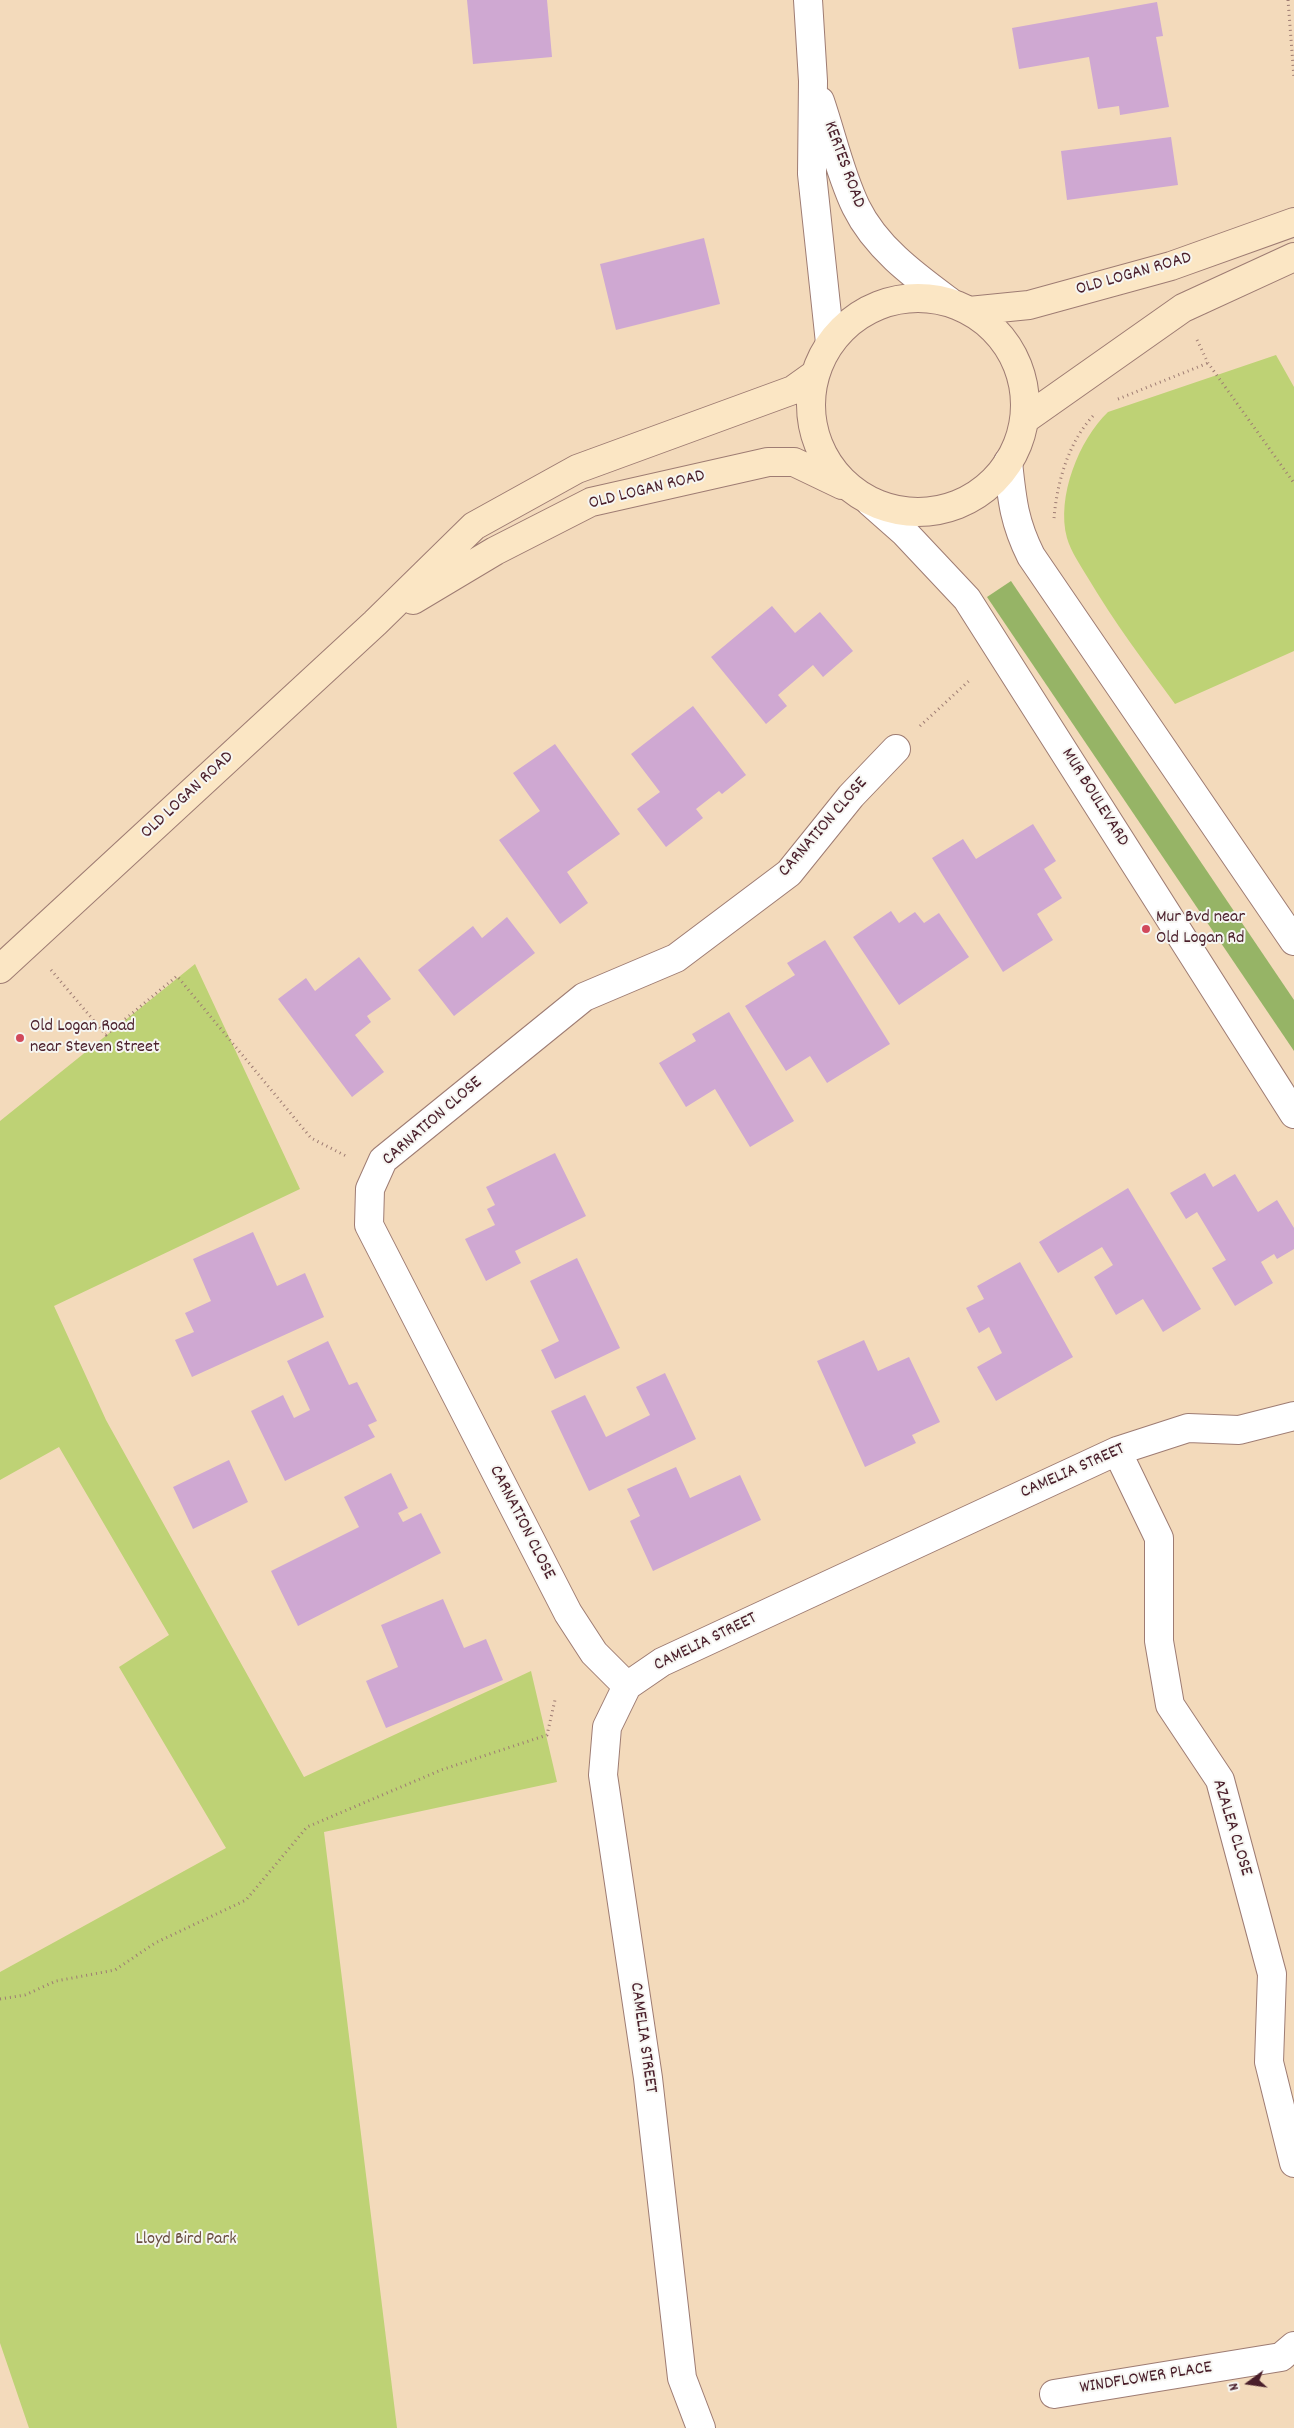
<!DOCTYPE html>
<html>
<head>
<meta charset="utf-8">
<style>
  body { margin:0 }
  #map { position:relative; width:1294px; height:2428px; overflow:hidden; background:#f3dabb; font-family:Dekko,sans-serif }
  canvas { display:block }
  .north { position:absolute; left:1224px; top:2358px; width:50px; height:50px; -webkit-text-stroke:4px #f6f6f2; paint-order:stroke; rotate:256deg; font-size:14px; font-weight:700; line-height:20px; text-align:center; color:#4a1f2b }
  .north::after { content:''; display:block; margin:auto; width:18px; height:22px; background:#4a1f2b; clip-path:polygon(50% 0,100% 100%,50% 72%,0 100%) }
</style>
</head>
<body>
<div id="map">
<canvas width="1294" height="2428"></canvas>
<div class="north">N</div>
</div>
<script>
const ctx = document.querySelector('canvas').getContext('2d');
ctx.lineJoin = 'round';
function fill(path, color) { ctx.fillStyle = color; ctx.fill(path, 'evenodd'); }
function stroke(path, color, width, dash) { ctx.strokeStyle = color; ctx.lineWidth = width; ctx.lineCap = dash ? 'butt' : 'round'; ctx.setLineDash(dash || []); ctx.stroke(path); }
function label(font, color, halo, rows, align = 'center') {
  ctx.font = font + ' Dekko,sans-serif'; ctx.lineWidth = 4; ctx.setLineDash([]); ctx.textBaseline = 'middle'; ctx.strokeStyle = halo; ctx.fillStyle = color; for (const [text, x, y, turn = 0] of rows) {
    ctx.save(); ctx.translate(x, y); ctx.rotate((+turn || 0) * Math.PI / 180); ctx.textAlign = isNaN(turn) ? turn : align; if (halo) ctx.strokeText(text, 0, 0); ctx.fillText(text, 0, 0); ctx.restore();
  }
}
fill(new Path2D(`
  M1276,355l18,32v264l-119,53c-30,-41 -61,-82 -87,-126 -7,-12 -17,-26 -21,-40 -11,-41 12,-98 41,-126z
  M195,964l105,225 -246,117 52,114 198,357 227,-106 26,111 -233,50 73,596h-368l-29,-85v-371l226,-124 -107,-181 50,-32 -110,-188 -59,33v-359z`), '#bed275');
fill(new Path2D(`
  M1011,581l283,419v51l-307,-454z`), '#96b466');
fill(new Path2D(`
  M467,0h80l5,57 -79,7z
  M1157,2l6,34 -7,1 13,70 -49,8 -1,-9 -21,3 -9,-52 -70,12 -7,-41z
  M1171,137l7,48 -111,15 -6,-49z
  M704,238l16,66 -104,26 -16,-66z
  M772,606l23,27 25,-21 33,39 -30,26 -10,-12 -35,30 9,11 -21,18 -55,-67z
  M693,706l53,69 -24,19 -3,-3 -23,18 7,9 -37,29 -29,-38 23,-17 -29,-38z
  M555,744l65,90 -53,38 21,31 -28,21 -61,-84 41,-29 -27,-38z
  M1033,824l23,37 -12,8 18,29 -25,16 16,26 -50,32 -71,-114 31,-19 13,20z
  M891,911l8,12 16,-11 9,11 15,-10 30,44 -70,48 -46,-68z
  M507,917l28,36 -81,63 -36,-46 55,-44 9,12z
  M825,940l65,104 -63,39 -17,-27 -24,15 -41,-65 50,-31 -8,-12z
  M359,957l32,42 -24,17 4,6 -16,13 29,37 -32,25 -74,-98 28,-21 9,13z
  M729,1012l65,109 -44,26 -35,-58 -29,18 -27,-44 37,-22 -4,-7z
  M555,1153l31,63 -71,35 6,12 -35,18 -21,-42 30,-14 -8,-16 8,-4 -9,-18z
  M1205,1173l8,14 22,-13 23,38 19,-12 17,28v21l-17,10 -3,-5 -13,8 12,21 -38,23 -23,-38 14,-8 -29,-48 -11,7 -16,-26z
  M1128,1188l73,121 -38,23 -20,-33 -27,16 -22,-38 19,-12 -11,-18 -44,26 -19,-31z
  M253,1232l24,54 28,-13 19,44 -132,60 -17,-37 19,-8 -9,-19 26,-12 -18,-42z
  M577,1258l43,90 -65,31 -14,-29 18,-9 -29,-60z
  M1020,1262l53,95 -77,44 -19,-34 25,-14 -13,-26 -10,6 -13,-25 18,-9 -7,-13z
  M864,1340l14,31 31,-14 31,65 -28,13 4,8 -51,24 -48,-106z
  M328,1341l21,44 8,-3 20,39 -9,4 7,12 -90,44 -34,-70 32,-16 11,23 16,-8 -23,-49z
  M665,1373l31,66 -107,52 -38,-80 34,-16 21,42 44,-22 -14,-28z
  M229,1460l19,42 -55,27 -20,-42z
  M676,1467l14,31 50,-23 21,45 -108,51 -23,-50 10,-5 -13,-27z
  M391,1473l17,35 -10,5 5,9 18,-9 20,40 -143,73 -27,-55 88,-44 -15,-30z
  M443,1599l21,49 22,-9 17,41 -117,48 -20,-47 32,-14 -17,-42z`), '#cfa8d2');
const minor = new Path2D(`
  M808,0l5,81 -1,93 18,169
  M820,101c12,35 20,73 36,106 20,41 59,69 94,95
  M1117,1451l42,87v103l11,64 50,75 52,194 -3,88 25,101
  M627,1686l-33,-33 -26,-40 -199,-388 1,-36 13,-29 201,-163 92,-39 113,-85 62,-77 45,-47
  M1054,2394l227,-37 13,-11
  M701,2428l-19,-50 -34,-300 -45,-303 4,-48 20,-41 35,-24 455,-211 71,-23 51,2 55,-14`);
const tertiary = new Path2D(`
  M1008,462c4,38 6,60 23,94l263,385
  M870,502l34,30 63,67 327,515`);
const secondary = new Path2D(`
  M811 405a107 107 0 1 1 214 0a107 107 0 1 1-214 0Z
  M969,311l60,-6 142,-39 123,-44
  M1024,420l159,-112 111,-51
  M413,600l82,-49 96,-49 177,-40h26l48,23
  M0,969l375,-346 99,-97 103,-57 216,-79 21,-15`);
stroke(minor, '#9e7c73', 30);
stroke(tertiary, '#9e7c73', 30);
stroke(secondary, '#9e7c73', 30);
stroke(new Path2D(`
  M1288,0l6,78
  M1197,340l11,23 86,120
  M1118,399l90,-36
  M1054,518c3,-35 14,-75 39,-102
  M920,726l51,-47
  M51,970l55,65 71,-59 134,162 37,19
  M0,1999l25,-4 31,-14 59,-11 40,-27 91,-43 61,-73 134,-57 106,-35 8,-35`), '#9e7c73', 3, [1, 4]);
stroke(minor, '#fff', 28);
stroke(tertiary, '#fff', 28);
stroke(secondary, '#fbe6c4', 28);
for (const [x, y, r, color] of [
  [1146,929,5,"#d1495b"],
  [20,1038,5,"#d1495b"]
]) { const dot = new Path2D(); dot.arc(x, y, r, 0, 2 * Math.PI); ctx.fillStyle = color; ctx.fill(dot); stroke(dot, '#f6f6f2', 2); }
label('18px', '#4a1f2b', '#f6f6f2', [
  ["KERTES ROAD",843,165,70],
  ["OLD LOGAN ROAD",1134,275,-16],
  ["OLD LOGAN ROAD",647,491,-14],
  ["OLD LOGAN ROAD",188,796,-43],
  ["MUR BOULEVARD",1094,798,58],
  ["CARNATION CLOSE",824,828,-49],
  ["CARNATION CLOSE",433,1122,-41],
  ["CAMELIA STREET",1073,1472,-24],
  ["CARNATION CLOSE",521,1523,63],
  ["CAMELIA STREET",706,1643,-26],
  ["AZALEA CLOSE",1231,1828,73],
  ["CAMELIA STREET",642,2038,82],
  ["WINDFLOWER PLACE",1146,2379,-9]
]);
label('18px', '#4a1f2b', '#f6f6f2', [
  ["Mur Bvd near",1156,919],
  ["Old Logan Rd",1156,940],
  ["Old Logan Road",30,1028],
  ["near Steven Street",30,1049]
], 'left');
label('18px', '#674c3e', '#f6f6f2', [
  ["Lloyd Bird Park",186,2241]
]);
</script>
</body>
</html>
